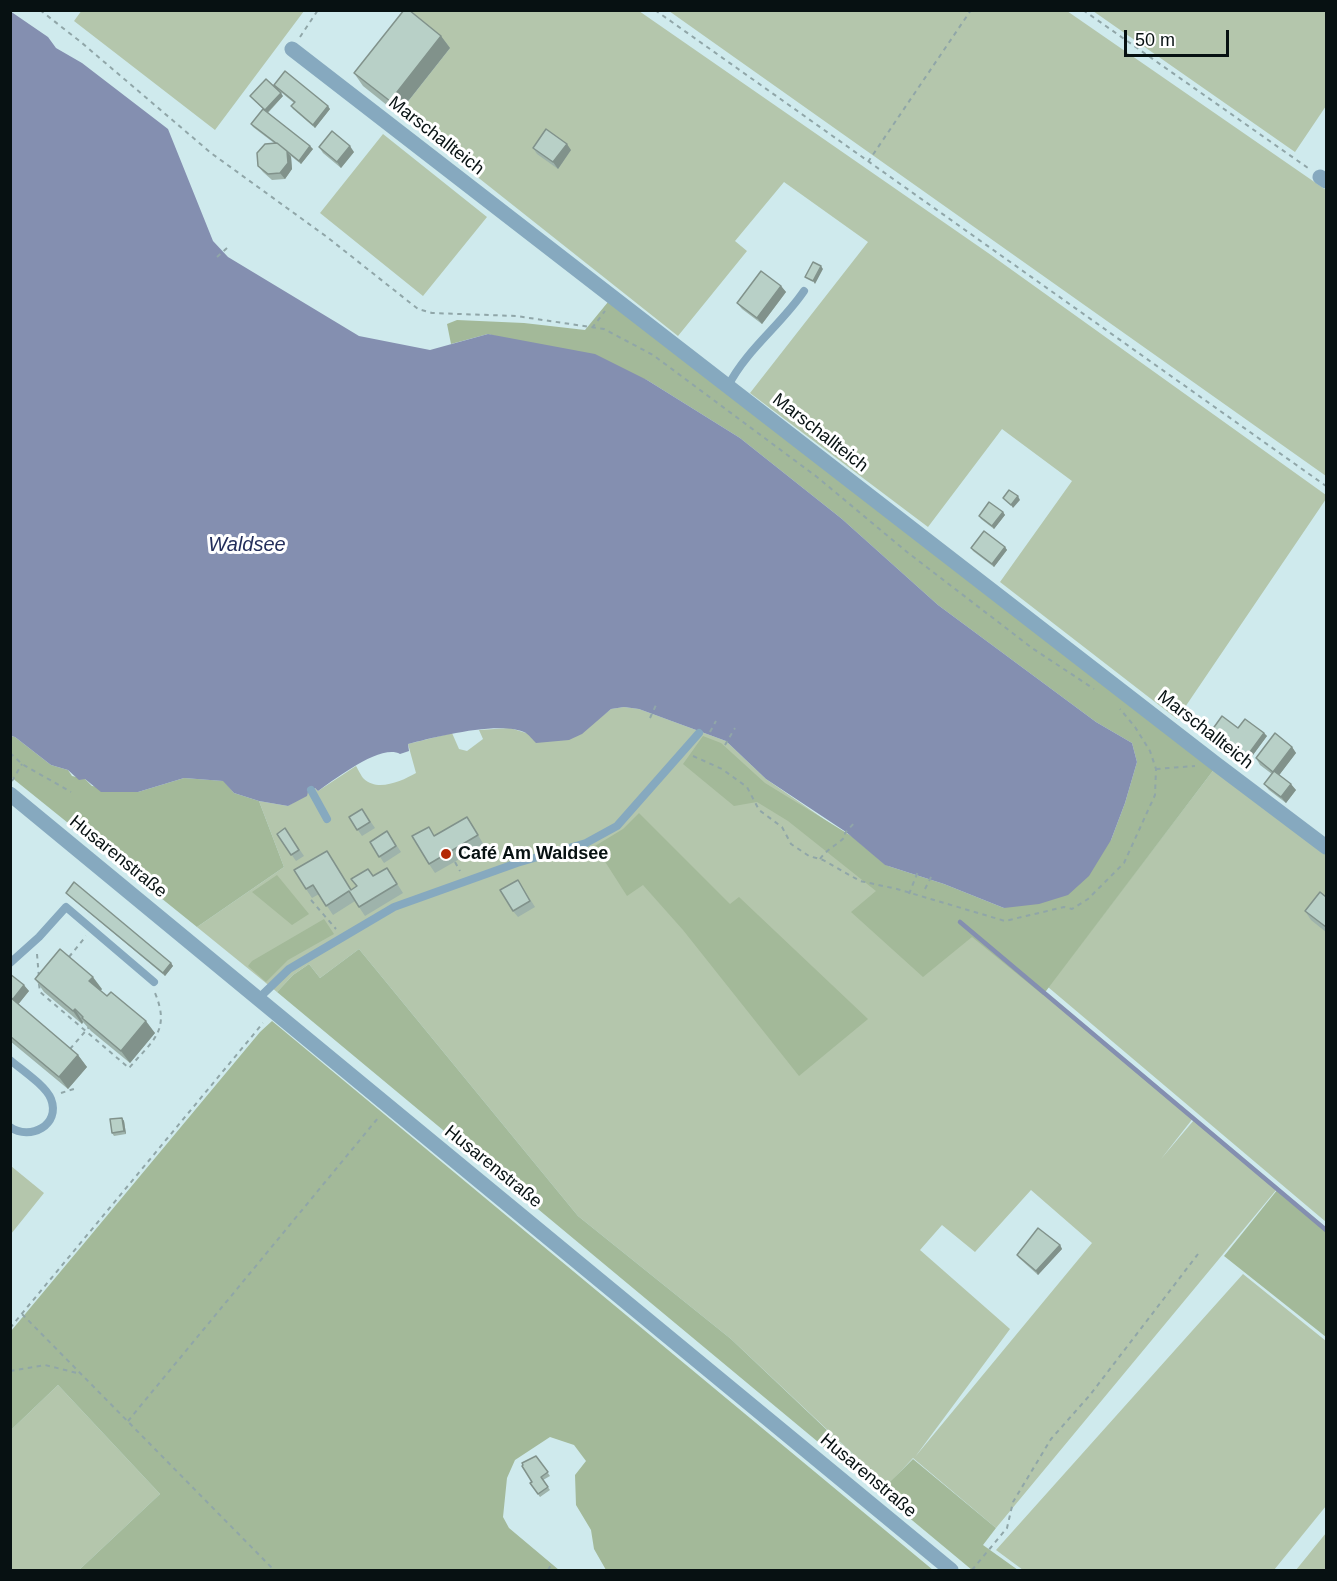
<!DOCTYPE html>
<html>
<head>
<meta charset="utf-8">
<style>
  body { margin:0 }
  #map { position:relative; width:1337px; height:1581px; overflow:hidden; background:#cfeaed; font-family:Helvetica,sans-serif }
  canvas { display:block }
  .frame { position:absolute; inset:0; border:12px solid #071112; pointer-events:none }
  .scale { position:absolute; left:1124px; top:30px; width:105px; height:27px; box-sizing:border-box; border:3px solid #071112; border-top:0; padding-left:8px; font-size:18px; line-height:21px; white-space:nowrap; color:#071112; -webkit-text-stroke:4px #fff; paint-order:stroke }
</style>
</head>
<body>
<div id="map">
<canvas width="1337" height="1581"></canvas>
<div class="frame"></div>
<div class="scale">50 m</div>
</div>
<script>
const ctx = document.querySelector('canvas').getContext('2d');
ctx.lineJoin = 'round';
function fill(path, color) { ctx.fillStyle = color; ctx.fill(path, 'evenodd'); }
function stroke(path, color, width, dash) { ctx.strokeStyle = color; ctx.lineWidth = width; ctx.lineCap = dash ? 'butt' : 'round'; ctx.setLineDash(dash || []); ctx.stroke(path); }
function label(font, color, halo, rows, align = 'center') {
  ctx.font = font + ' Helvetica,sans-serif'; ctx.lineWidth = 6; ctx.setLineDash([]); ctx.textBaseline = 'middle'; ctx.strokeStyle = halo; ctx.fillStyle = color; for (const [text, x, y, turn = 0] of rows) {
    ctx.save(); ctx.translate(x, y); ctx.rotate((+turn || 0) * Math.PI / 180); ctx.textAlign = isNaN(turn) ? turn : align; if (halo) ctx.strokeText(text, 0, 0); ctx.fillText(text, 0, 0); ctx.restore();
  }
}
fill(new Path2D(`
  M82,10h222v1l-89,119 -141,-109z
  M412,11h227l352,244 335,240v4l-149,220 -177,-137 72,-101 -70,-52 -74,98 -178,-134 118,-151 -84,-60 -49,59 12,10 -69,85 -280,-222 52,-66 -42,-33z
  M669,11h398l259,179v286z
  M1093,11h233v95l-31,46z
  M383,134l104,83 -64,79 -103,-83z
  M624,707l15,2 87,32 40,38 104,72 324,266 -33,42 33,-39 83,69 -281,339 -83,-70 -26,28 -156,-147 -153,-123 -219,-267 -39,29 -11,-14 -16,11 -16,17 -80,-65 87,-60 -25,-66 29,5 27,-18 3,3 38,-25c2,3 5,10 8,13 14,13 38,2 52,-6l-8,-29 44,-11 7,16 8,2 16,-12 -4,-9 31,-2 16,5 75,-16 10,-8zM1031,1190l61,53 -177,214 95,-128 -90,-79 22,-25 33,27z
  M1215,768l111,86v368l-278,-235z
  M11,1166l33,27 -33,41z
  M1243,1274l83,67v165l-52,64h-251l-27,-20z
  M58,1385l102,109 -81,76h-68v-140z
  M1326,1533v37h-30z`), '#b4c6ac');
fill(new Path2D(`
  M608,302l607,466 -172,227 -71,-58 -49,40 -72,-65 25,-21 -88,-70 -31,-19 -23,4 -51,-42 20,-28 18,7 44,40 88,54 32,28 59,19 60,24 107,-68 14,-37 12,-41 -5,-19 -36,-21 -158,-117 -96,-86 -102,-81 -93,-58 -159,-46 -37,10 -4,-20 10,-4 67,3 61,7z
  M10,736l5,1 36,28 17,5 4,6 13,3 7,7 46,6 46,-14 40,3 10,12 25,8 25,66 -87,60 -186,-150z
  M639,813l91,91 9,-7 129,122 -69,57 -116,-146 -40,-45 -16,11 -32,-50 28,-17z
  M277,875l32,39 -17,11 -40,-33z
  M324,919l10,15 -46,26 -22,22 -18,-16 4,-5z
  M359,949l219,267 153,123 155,147 27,-27 83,69 -13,17 35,25h-46l-695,-578 16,-17 16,-11 11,14z
  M272,1021l661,549h-327l-12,-21 -3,-19 -15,-25 -1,-30 11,-14 -12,-16 -24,-8 -35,23 -8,18 -4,39 6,11 50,42h-480l81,-76 -102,-109 -47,45v-99l249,-299z
  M1278,1189l48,40v108l-102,-81z`), '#a3b999');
fill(new Path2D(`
  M10,11l38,26 8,11 26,15 86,66 45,112 15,16 131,79 71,14 58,-16 107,20 52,26 93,58 102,81 96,86 158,117 36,21 5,19 -12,41 -14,37 -22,36 -21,19 -29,9 -35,4 -60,-24 -59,-19 -39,-33 -80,-53 -40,-38 -87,-32 -15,-2 -13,2 -29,25 -13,6 -33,3c-3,-3 -7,-8 -10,-10 -25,-13 -91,4 -118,11l1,7 -9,3c-19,-11 -66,26 -82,37l-3,-3 -7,4 -1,4 -19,10 -29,-5 -25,-8 -11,-12 -39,-3 -46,14h-37l-16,-13 -6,1 -11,-10 -17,-5 -36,-28 -4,-1z`), '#848fb0');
stroke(new Path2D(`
  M960,922l366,308`), '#848fb0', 4.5);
stroke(new Path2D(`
  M40,10l42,33 129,110 116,84 91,72 14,4 84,3 88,13 49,26 164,122 90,75 125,96 62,41
  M655,10l671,476
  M1083,10l225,158
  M300,37l18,-27
  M868,162l103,-152
  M217,257l10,-9
  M592,328l13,-17
  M650,718l6,-13
  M710,732l6,-11
  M725,745l10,-17
  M10,753l12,11 49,28
  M693,756l29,13 25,18 12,23 23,17 9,17 18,12 14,4 37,21 37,8 108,32 59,-14 8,2 16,-10 36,-36 31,-68 1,-26 -6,-18 -15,-24 -15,-18
  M1156,769l39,-3
  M12,781l10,-17
  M820,859c7,-10 17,-14 25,-22v-4l11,-12
  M455,862l5,9
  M925,889l7,-14
  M909,894l10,-25
  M311,900l25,29
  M37,954l2,24
  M69,957l17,-21
  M39,984l1,8 89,76c23,-27 42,-37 26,-75
  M70,1049l19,-22
  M61,1093l16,-5
  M22,1314l252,256
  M10,1328l253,-305
  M10,1371l35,-6 36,9
  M128,1421l250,-303
  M548,1570l3,-5
  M972,1570l35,-42 6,-26 38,-63 39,-44 108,-141`), '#90a6a8', 2, [4.5, 4.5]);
stroke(new Path2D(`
  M728,386c19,-37 53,-61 76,-95
  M311,790l16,29
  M10,963l29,-26 27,-30 88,75
  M259,998l30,-29 105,-62 123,-44 69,-20 31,-17 82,-93
  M10,1060c12,10 36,26 41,39 10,26 -21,42 -41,28`), '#86a9bf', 8);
stroke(new Path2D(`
  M292,49l924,715 110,83
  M1320,177l6,4
  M10,794l941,776`), '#86a9bf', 15);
fill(new Path2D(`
  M441,36l9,12 -52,66 -35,-28 -9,-13z
  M274,85l56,24 -15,19 -22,-19 -2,-3 3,-3 -18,-15z
  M250,96h33l-15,17 42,33 3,3 -12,15 -10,-8 1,13 -7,10 -13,1 -9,-8 -5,-6 16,-23 -21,-16 -2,-3 12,-15z
  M319,147l35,5 -13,16 -18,-15z
  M533,148l38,2 -13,19 -21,-15z
  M781,286l5,6 -24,32 -20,-15 -5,-6z
  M1003,512l2,3 -11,14 -13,-10 -2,-3z
  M1005,547l2,3 -13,17 -21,-16 -2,-3z
  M1238,728l26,5 3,3 -17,23 -36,-26 -2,-3z
  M1292,747l4,6 -17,22 17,15 -10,13 -17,-13 -5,-6 8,-10 -12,-9 -4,-7z
  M362,809l13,19 -13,8 -13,-19z
  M467,817l17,28 -49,28 -6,-9 6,-29z
  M285,828l19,28 -8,5 -19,-27z
  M387,831l14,21 -17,11 -14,-21z
  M333,860l18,30 5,-4 -5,-7 22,-3 14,-8 16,25 -38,23 -10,-15 -22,14 -14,-21 -7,4 -6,-9z
  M518,880l17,27 -17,10 -5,-6z
  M66,893l105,70 2,3 -8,10 -96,-80z
  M1326,897v35l-15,-12 -6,-9z
  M10,974l19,17 -11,13 60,51 9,12 -19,22 -58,-48z
  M35,979l67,10 -2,2 55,42 -25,30 -39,-32 -8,-9 -1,2 -38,-32z
  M122,1118l2,3 2,13 -12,2 -2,-3z
  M1060,1245l2,4 -24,26 -19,-17 -2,-3z
  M536,1456l14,20 -7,4 7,10 -10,7 -10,-14 2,-1z`), '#9eb3ab');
fill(new Path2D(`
  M441,36l9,12 -52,66 -8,-13z
  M281,93l2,3 -16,17 -2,-3z
  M328,106l2,3 -15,19 -2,-3z
  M567,144l4,6 -13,19 -5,-7z
  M310,146l3,3 -12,15 -2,-3z
  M350,146l4,6 -13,16 -4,-6z
  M287,151l4,6 1,12 -7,10 -5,-6z
  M821,266l2,3 -8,15 -2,-3z
  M781,286l5,6 -24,32 -5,-6z
  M1018,496l2,4 -7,8 -2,-3z
  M1003,512l2,3 -11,14 -2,-3z
  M1005,547l2,3 -13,17 -2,-3z
  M1264,733l3,3 -17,23 -3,-3z
  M1292,747l4,6 -19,25 -4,-6z
  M1291,784l5,6 -10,13 -5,-6z
  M171,963l2,3 -8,10 -2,-3z
  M93,977l9,12 -4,5 -9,-13z
  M24,985l5,6 -12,15 -5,-6z
  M75,1009l8,13 -1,2 -9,-13z
  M146,1021l9,12 -25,30 -9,-12z
  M78,1055l9,12 -19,22 -9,-12z
  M122,1118l2,3 2,13 -2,-3z
  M1060,1245l2,4 -24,26 -2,-4z`), '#81928b');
const building = new Path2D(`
  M404,10h5l32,26 -51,65 -36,-28z
  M285,71l43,35 -15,19 -22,-19 4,-4 -21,-17z
  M266,79l15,14 -16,17 -15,-14z
  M263,109l47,37 -11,15 -22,-18h-1l-25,-19z
  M546,129l21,15 -14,18 -20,-14z
  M332,131l18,15 -13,16 -18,-15z
  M277,143l10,8 1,12 -8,10 -12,1 -10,-8 -1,-13 8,-9z
  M813,262l8,4 -8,15 -8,-4z
  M761,271l20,15 -24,32 -20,-15z
  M1009,490l9,6 -7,9 -8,-7z
  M989,502l14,10 -11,14 -13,-10z
  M984,531l21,16 -13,17 -21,-16z
  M1222,716l16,12 7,-9 19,14 -17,23 -35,-26z
  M1275,733l17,14 -19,25 -17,-14z
  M1274,771l17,13 -10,13 -17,-13z
  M362,809l8,13 -13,8 -8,-13z
  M467,817l11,18 -49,29 -17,-28 17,-9 5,9z
  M285,828l14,22 -8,5 -14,-21z
  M387,831l9,15 -17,11 -9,-15z
  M327,851l24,39 6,-4 -6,-7 17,-10 5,7 14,-8 10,16 -38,23 -10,-16 -23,15 -13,-21 -7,4 -12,-19z
  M518,880l12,21 -17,10 -13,-21z
  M74,882l97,81 -8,10 -97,-80z
  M1320,892l6,5v30l-21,-16z
  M60,949l33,28 -4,4 18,15 4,-4 35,29 -25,30 -39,-33 1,-1 -8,-8 -2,2 -38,-32z
  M10,974l14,11 -11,14 -3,-2z
  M10,997l68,58 -19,22 -49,-41z
  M122,1118l2,13 -12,2 -2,-14z
  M1038,1228l22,17 -24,26 -19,-16z
  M536,1456l12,16 -7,5 7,10 -10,7 -8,-11 2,-1 -10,-16 1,-1 -1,-2z`);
fill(building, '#b8d0c7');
stroke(building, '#81928b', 1.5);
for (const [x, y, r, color] of [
  [446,854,6,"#b42906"]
]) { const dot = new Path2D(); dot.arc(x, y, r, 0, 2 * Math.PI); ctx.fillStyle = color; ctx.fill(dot); stroke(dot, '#fff', 2); }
label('18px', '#071112', '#fff', [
  ["Marschallteich",436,136,38],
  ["Marschallteich",820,433,38],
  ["Marschallteich",1205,730,38],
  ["Husarenstraße",118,857,39],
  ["Husarenstraße",493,1167,39],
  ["Husarenstraße",868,1476,40]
]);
label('bold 18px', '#071112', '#fff', [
  ["Café Am Waldsee",458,854]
], 'left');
label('italic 20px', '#232e5b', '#fff', [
  ["Waldsee",247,545]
]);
</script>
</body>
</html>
